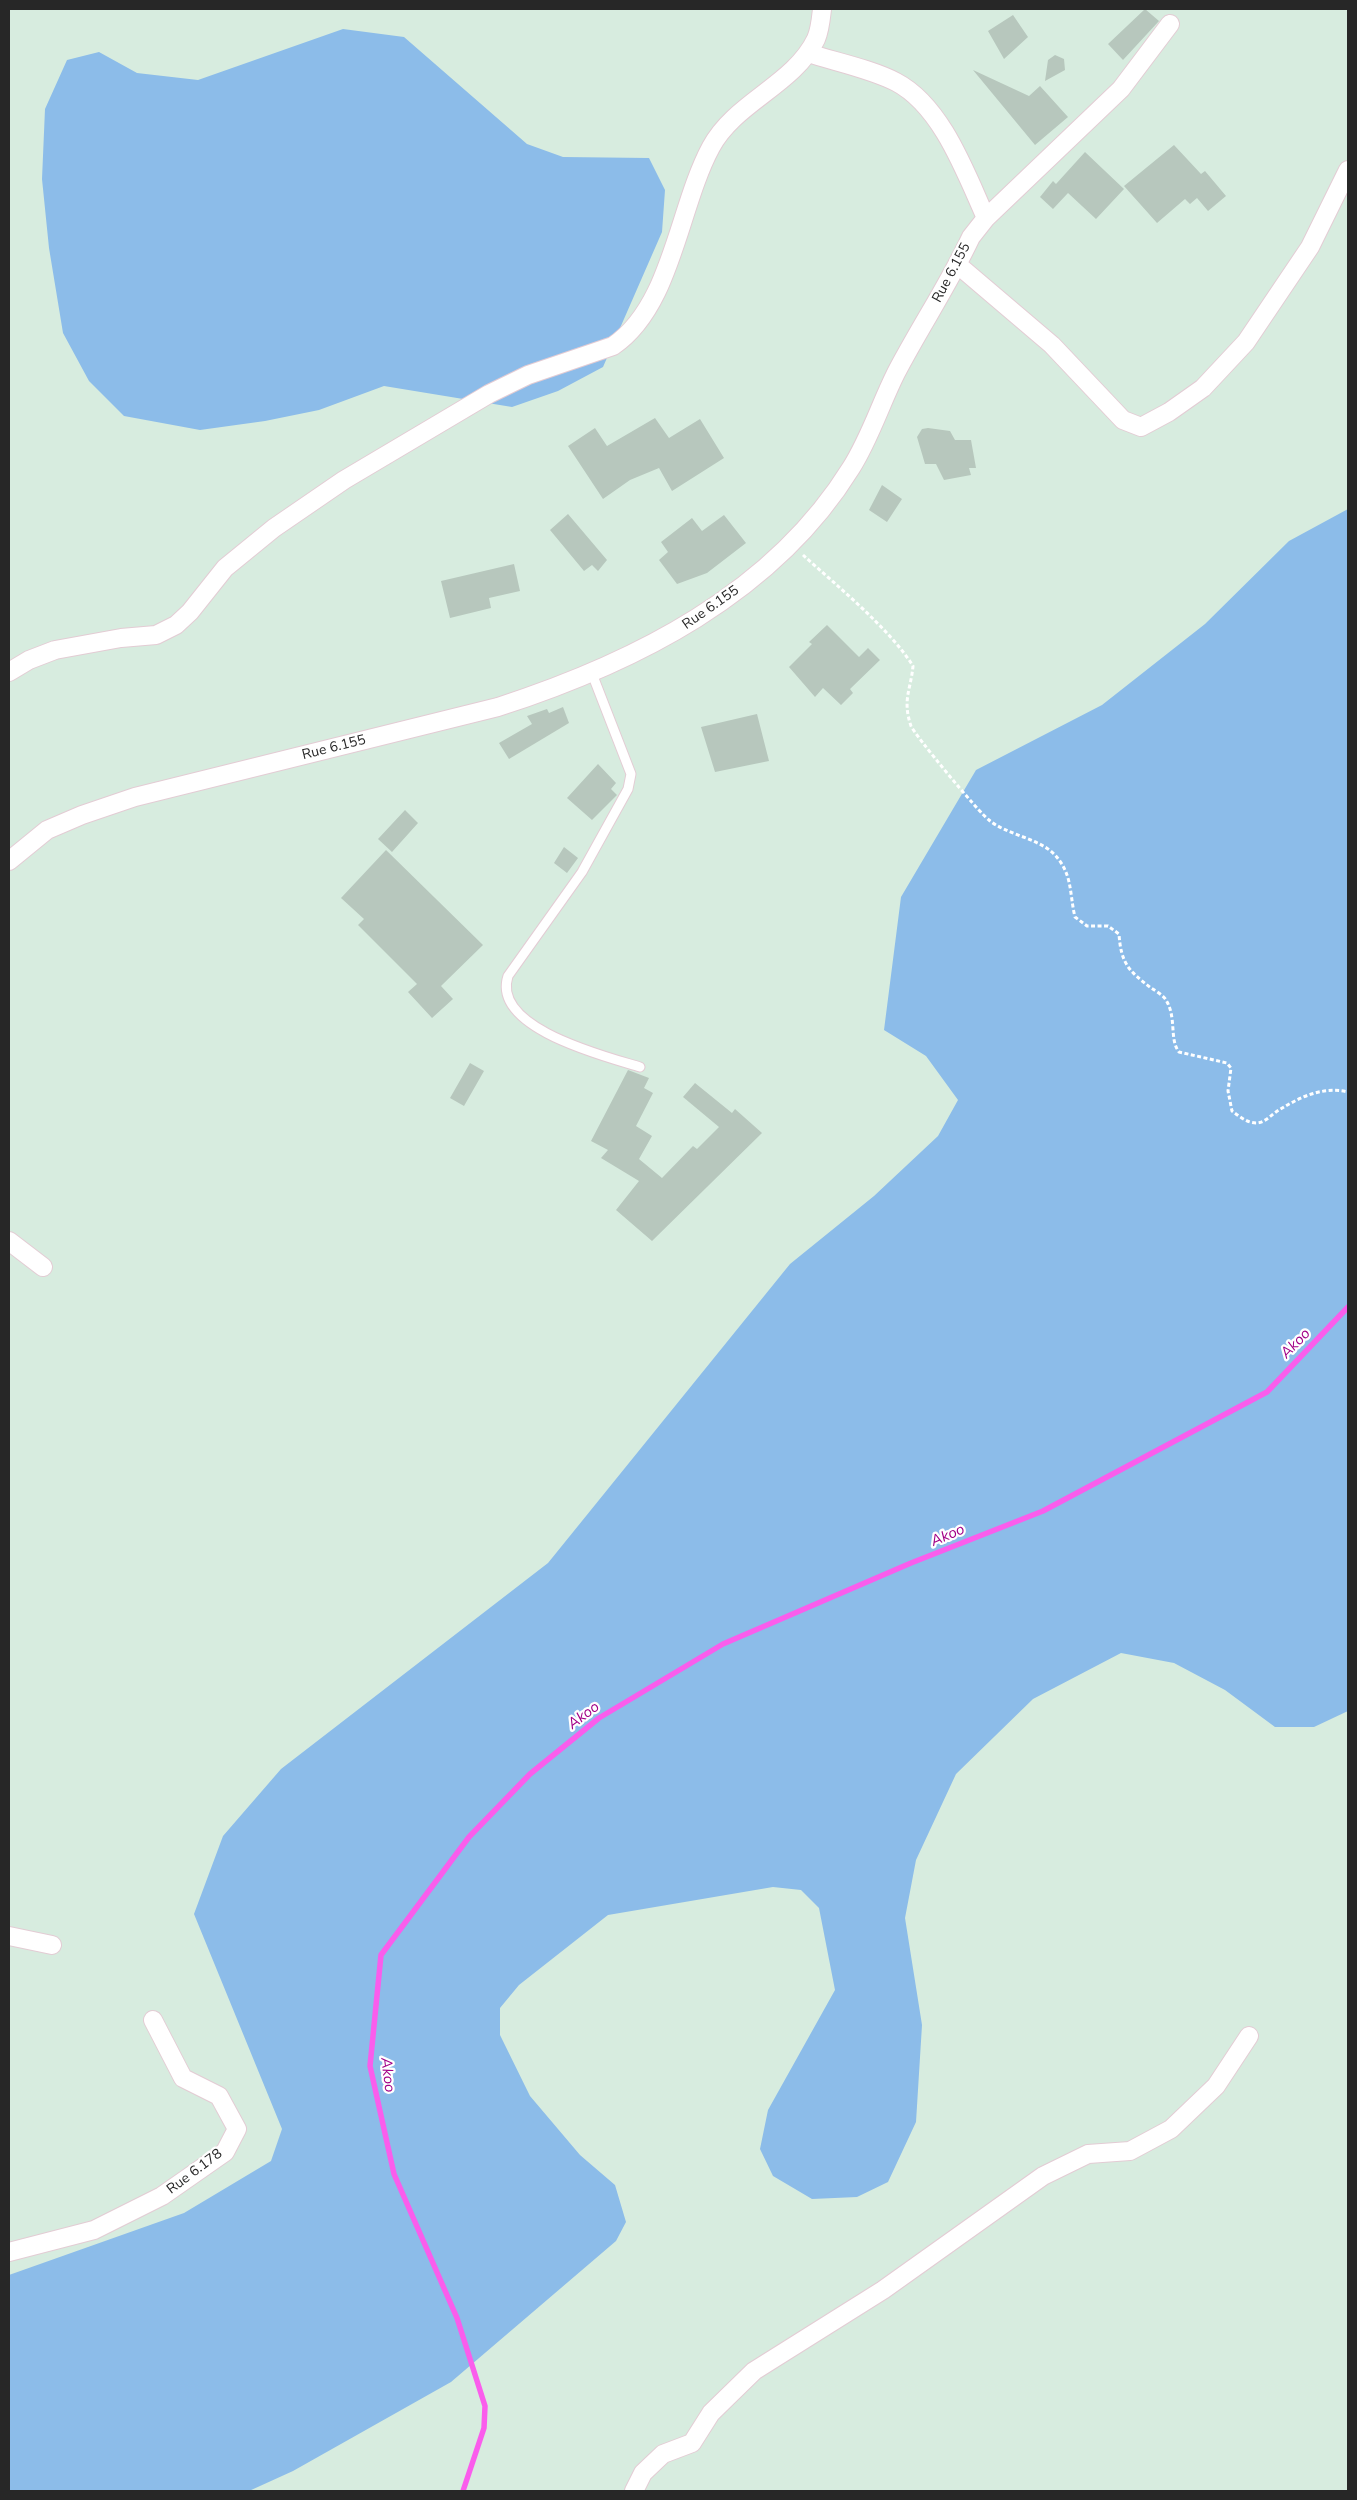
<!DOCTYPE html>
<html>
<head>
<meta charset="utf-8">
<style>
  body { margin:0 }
  #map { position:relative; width:1357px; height:2500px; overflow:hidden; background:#d7ecdf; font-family:"Nunito Sans",sans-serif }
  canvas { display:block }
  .frame { position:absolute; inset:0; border:10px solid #272727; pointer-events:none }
</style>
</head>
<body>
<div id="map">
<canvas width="1357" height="2500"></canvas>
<div class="frame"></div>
</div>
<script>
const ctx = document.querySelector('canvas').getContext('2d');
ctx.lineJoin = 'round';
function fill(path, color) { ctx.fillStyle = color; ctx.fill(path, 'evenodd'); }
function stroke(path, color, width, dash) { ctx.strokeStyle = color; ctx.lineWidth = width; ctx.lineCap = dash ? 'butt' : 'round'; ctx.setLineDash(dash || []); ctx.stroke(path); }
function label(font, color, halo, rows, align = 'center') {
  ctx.font = font + ' "Nunito Sans",sans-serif'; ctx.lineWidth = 4.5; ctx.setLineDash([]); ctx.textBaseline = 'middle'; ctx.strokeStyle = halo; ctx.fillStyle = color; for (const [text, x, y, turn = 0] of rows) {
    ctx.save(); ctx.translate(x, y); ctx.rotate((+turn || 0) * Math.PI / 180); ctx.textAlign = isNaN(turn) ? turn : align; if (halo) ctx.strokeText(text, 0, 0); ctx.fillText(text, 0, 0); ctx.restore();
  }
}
fill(new Path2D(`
  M343,29l61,8 123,107 36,13 86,1 16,32 -3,42 -59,135 -45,24 -46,16 -128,-21 -65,24 -54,11 -65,9 -76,-14 -35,-35 -26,-48 -14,-85 -7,-69 3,-70 22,-49 32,-8 38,21 61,7z
  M1348,509v1202l-34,16h-39l-50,-37 -51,-27 -53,-10 -88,46 -77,75 -40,86 -11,58 17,107 -6,97 -28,60 -31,15 -45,2 -39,-23 -13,-27 8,-39 67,-120 -16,-82 -18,-18 -28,-3 -165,28 -89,70 -19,23v27l30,61 50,59 35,30 11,37 -10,19 -165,141 -158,89 -44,20h-240v-216l175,-62 87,-52 11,-32 -88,-215 29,-78 58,-67 267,-206 242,-299 84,-68 64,-60 20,-36 -32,-44 -42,-26 17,-133 75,-127 126,-65 103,-81 84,-83z`), '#8cbce9');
stroke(new Path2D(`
  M463,2491l21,-63 1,-22 -28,-88 -63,-144 -24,-108 11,-111 88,-118 61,-63 69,-56 124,-74 188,-81 132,-52 224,-119 81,-85`), '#fa5dec', 5.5);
fill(new Path2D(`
  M1145,9l14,12 -36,39 -15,-16z
  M1013,15l15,22 -24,22 -16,-28z
  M1055,55l9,4 1,11 -20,11 3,-21z
  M973,70l56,26 11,-10 28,31 -33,28z
  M1174,145l27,29 4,-3 21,25 -18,15 -11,-13 -7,6 -5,-5 -28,24 -33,-37z
  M1085,152l39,37 -28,30 -28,-26 -15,16 -13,-12 13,-16 3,3z
  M655,418l14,20 31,-19 24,39 -52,33 -13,-23 -29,12 -27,19 -35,-53 27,-18 12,18z
  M928,428l22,3 5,9h16l5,28h-7l2,7 -27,5 -8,-16h-11l-8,-27 5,-8z
  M882,485l20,14 -15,23 -18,-12z
  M568,514l39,46 -9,11 -6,-6 -8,6 -34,-41z
  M724,515l22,28 -39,30 -30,11 -18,-24 9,-8 -7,-10 31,-24 10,13z
  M514,564l6,27 -31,7 2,10 -41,10 -9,-37z
  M827,625l32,32 9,-9 12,12 -30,29 3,4 -12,12 -18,-17 -8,9 -26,-30 23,-23 -3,-2z
  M563,707l6,16 -60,36 -10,-16 33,-19 -5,-8 20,-7 2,4z
  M757,714l12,47 -54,11 -14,-45z
  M598,764l18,19 -5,6 6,6 -25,25 -25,-22z
  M405,810l13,13 -26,29 -14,-13z
  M564,847l14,11 -11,15 -13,-10z
  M386,850l97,95 -42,41 12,13 -21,19 -24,-26 9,-8 -59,-59 6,-6 -23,-21z
  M470,1063l14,8 -20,35 -14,-8z
  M628,1070l21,8 -5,10 9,5 -17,33 16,10 -13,23 23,19 31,-32 4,3 22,-22 -36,-30 12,-14 37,30 3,-4 27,24 -110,108 -36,-31 23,-29 -38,-23 7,-8 -17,-9z`), '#b7c7bd');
const service = new Path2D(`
  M591,671l40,103 -3,15 -46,83 -74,104c-17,52 96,80 132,91`);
const minor = new Path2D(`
  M808,53c28,9 63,16 88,29 46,24 70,92 90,136
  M958,265l94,80 71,75 18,7 28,-15 34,-24 43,-46 64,-95 38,-77
  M9,672l20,-12 26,-10 66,-12 35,-3 20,-10 14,-13 35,-44 49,-40 70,-48 145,-86 39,-19 85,-29c59,-40 65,-138 98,-199 24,-45 83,-62 105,-108 4,-9 5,-21 6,-30
  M9,861l38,-31 35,-15 53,-18 363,-90c136,-44 275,-113 353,-239 19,-30 29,-63 45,-95 24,-46 53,-89 75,-136l15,-19 135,-129 49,-65
  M9,1241l34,26
  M9,1936l43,9
  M9,2252l85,-22 68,-34 63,-44 12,-23 -18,-33 -36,-18 -30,-58
  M634,2491l9,-18 20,-19 29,-11 19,-30 43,-42 129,-81 160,-114 45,-22 42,-3 41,-22 45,-43 33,-50`);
stroke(service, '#e3ccd4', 11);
stroke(minor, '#e3ccd4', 20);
stroke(new Path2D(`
  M803,555c33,30 87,74 110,111 -2,23 -11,34 -2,60 3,8 68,87 78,94 16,14 48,18 64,33 20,20 16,39 22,64l12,9h21l11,8c2,30 10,37 32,54 5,3 13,8 15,12 11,18 3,39 13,52l48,11 4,5 -3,23 4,20c7,5 15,12 24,12 9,0 16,-9 23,-13 21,-13 44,-24 69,-18`), '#fff', 3, [4, 2.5]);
stroke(service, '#fff', 9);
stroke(minor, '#fff', 18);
label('14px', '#272727', '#fff', [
  ["Rue 6.155",952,273,-62],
  ["Rue 6.155",711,608,-35],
  ["Rue 6.155",334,748,-14],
  ["Rue 6.178",195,2172,-37]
]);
label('italic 15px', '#a20087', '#fff', [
  ["Akoo",1296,1344,-46],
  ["Akoo",948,1536,-23],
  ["Akoo",584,1716,-37],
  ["Akoo",387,2075,83]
]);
</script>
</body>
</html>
